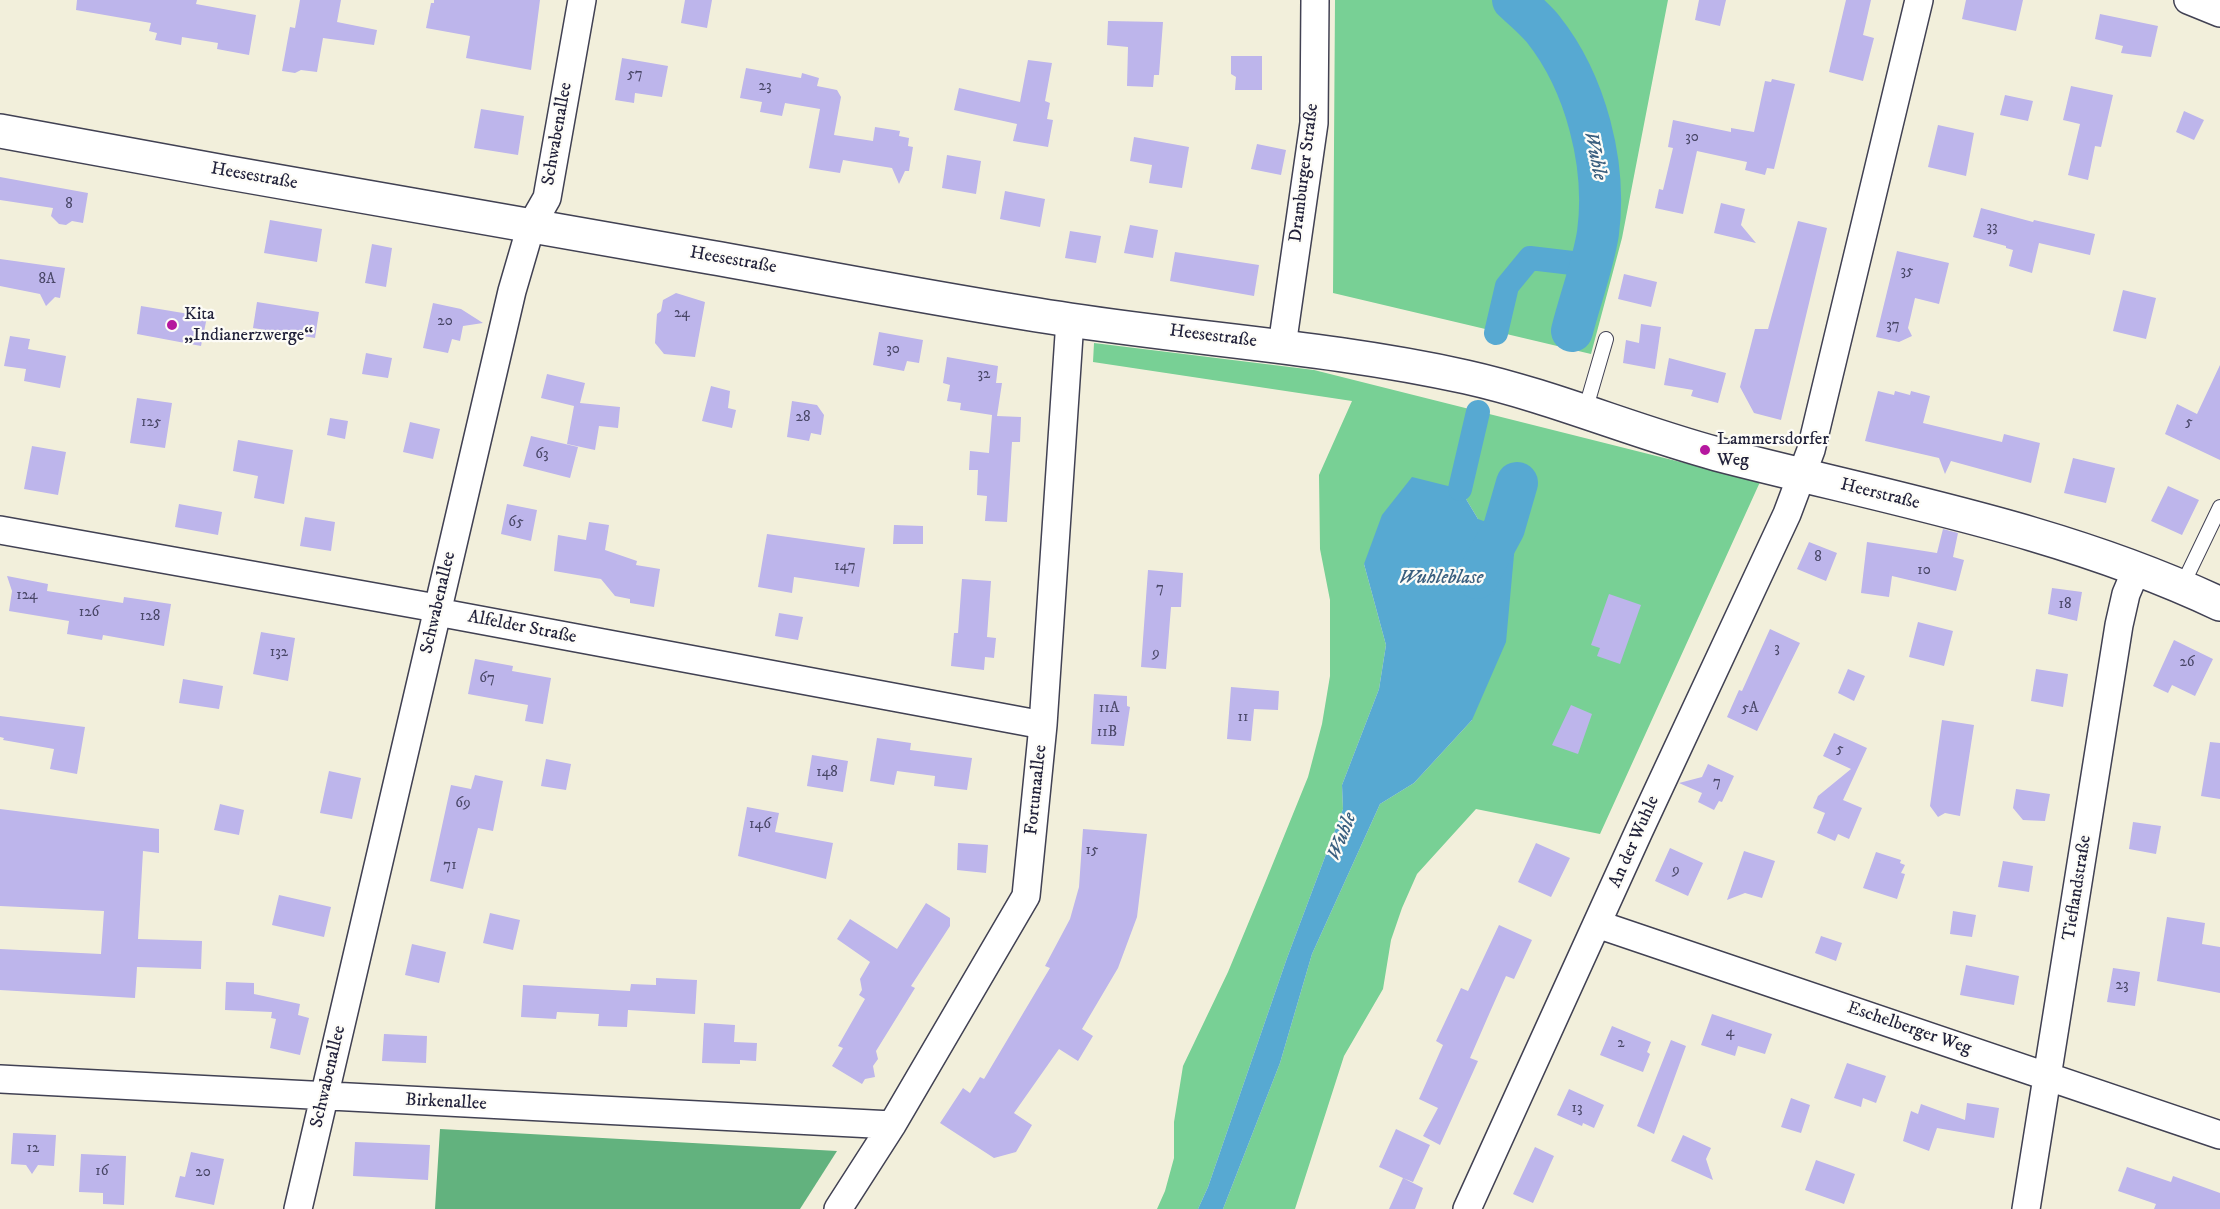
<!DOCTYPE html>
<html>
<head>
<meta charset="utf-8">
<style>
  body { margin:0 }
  canvas { display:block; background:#f2efdb }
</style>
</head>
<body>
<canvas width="2220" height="1209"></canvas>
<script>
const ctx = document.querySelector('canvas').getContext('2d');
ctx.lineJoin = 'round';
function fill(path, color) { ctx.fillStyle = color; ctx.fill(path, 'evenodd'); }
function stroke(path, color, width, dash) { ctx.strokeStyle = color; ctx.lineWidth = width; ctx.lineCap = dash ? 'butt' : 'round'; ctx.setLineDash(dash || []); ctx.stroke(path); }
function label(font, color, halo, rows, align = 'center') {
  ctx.font = font + ' "IM FELL DW Pica",serif'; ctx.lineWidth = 4.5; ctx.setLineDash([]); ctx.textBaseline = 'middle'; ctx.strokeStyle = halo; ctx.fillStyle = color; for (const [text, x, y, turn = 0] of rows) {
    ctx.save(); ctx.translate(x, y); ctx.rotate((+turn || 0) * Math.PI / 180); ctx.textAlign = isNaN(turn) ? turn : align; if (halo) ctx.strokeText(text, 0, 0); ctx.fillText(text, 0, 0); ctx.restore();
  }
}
fill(new Path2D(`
  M1335,0h333l-46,238 -31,116 -258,-61z
  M1094,343l220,27 446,112 -160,352 -124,-25 -59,65 -15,34 -11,32 -8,49 -39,67 -49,153h-72l57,-146 32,-109 68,-150 34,-21 58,-63 6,-201 -18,-30 -96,75 22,81 -7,44 -37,96 1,24 -56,149 -79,229 -10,22h-41l8,-18 9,-33v-36l9,-56 45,-94 37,-89 43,-106 14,-53 8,-48v-76l-10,-51 -1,-74 33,-74 -259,-39z`), '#78d095');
fill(new Path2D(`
  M440,1129l397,22 -37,58h-365z`), '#62b27e');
fill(new Path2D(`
  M1412,477l48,12 18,30 38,14 -10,109 -34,78 -58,63 -34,21 -68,150 -32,109 -57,146h-25l10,-22 79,-229 56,-149 -1,-24 37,-96 7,-44 -22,-81 18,-49z`), '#57a9d2');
stroke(new Path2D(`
  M1496,333l11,-47 23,-28 59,7
  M1460,489l18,-77`), '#57a9d2', 24);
stroke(new Path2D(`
  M1513,0c10,9 22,19 30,29 43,54 64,136 55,204 -5,32 -18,66 -26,98
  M1477,578l27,-50 13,-45`), '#57a9d2', 42);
fill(new Path2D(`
  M77,0h120l-1,4 60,11 -7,40 -32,-6 1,-6 -36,-6 -1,8 -26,-5 2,-7 -8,-2 2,-8 -75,-13z
  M300,0h41l-4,22 40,8 -3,15 -51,-7 -6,34 -16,-2 -6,3 -13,-2 8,-44 5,1z
  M434,0h106l-9,70 -65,-12 4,-22 -44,-8 5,-25h3z
  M685,0h27l-5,28 -26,-5z
  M1699,0h27l-6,26 -25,-6z
  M1846,0h25l-8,35 11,3 -11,43 -34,-9z
  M1966,0h57l-7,31 -54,-12z
  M2100,14l58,12 -7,31 -30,-4 2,-7 -28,-7z
  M1108,21l55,1 -4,53h-5l-1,12 -26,-1 1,-39 -21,-2z
  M1231,56h31v34h-27l1,-13 -5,-3z
  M622,58l46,8 -6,31 -27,-4 -1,10 -19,-3z
  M1028,60l24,3 -7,38 5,2 -3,16 6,1 -5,27 -35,-6 4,-17 -63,-14 5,-22 61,14z
  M746,68l55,10 1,-5 17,5 -2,8 20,4 4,7 -7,38 39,6 2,-14 25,4 -1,5 10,2 -1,8 5,1 -4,24h-4l-6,13 -7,-16 -49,-8 -3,13 -31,-5 11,-59 -35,-6 -3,13 -22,-4 2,-10 -22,-4z
  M1772,79l23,5 -21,85 -7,-1 -2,7 -20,-5 2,-8 -50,-11 -14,63 -28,-6 4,-19 4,1 10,-42 -5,-1 5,-27 58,12v-4l23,4 11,-51 6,1z
  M2071,86l42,9 -12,52 -6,-1 -7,34 -20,-5 12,-51 -17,-4z
  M2005,95l28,6 -5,20 -28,-6z
  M481,109l43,7 -6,39 -44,-7z
  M2184,111l20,9 -10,20 -18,-8z
  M1938,125l36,8 -8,43 -38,-9z
  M1134,137l55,10 -7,41 -33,-5 3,-18 -22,-4z
  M1257,144l29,6 -5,25 -30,-6z
  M947,155l34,6 -5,33 -34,-6z
  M0,177l88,16 -5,30 -11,-2 -6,4 -7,-1 -8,-8 2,-8 -53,-8z
  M1005,191l40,8 -5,28 -40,-8z
  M1721,203l24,6 -4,16 15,18 -42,-10z
  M1981,208l52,14 1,-2 61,14 -5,21 -51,-12 -7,30 -23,-7 4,-16 -7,-2v-2l-33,-9z
  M270,220l52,9 -5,33 -53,-9z
  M1798,221l29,7 -46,192 -27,-7 -14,-26 15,-58h13z
  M1130,225l28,5 -5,28 -29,-5z
  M1070,231l31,5 -5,27 -31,-5z
  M372,244l20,4 -6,39 -21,-4z
  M1897,251l52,12 -10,41 -24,-6 -7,30 4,8 -13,6 -23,-5z
  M1175,252l84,13 -5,31 -84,-15z
  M0,259l65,9 -5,30 -5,-1 -9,9 -6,-12 -40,-8z
  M1624,274l33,8 -6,25 -33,-8z
  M2123,290l33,8 -10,41 -33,-8z
  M676,293l29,9 -10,55 -31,-3 -9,-11 2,-29 4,-3 2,-11z
  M257,302l62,10 -4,26 -62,-10z
  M433,303l28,6 22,14 -20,3 -3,15 -8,-2 -4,14 -25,-5z
  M141,306l66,11 -6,29 -64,-12z
  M1641,324l20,3 -6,42 -32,-6 3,-23 13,3z
  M879,332l44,8 -4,23 -12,-2 -3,10 -31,-6z
  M10,336l20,3 -2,10 38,7 -6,32 -36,-7 2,-12 -22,-3z
  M366,353l26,5 -4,20 -26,-4z
  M947,357l51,9 -2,17h6l-5,33 24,1 -1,25h-8l-5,80 -22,-1 2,-25 -10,-1 1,-25h-9l1,-19 19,2 3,-38 -32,-5 1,-7 -14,-2 3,-16 -7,-2z
  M1669,358l57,15 -8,30 -27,-7 2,-6 -29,-5z
  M2220,365v95l-55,-26 12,-30 20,10z
  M547,374l38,9 -5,20 40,4 -2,21 -19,-2 -4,24 -28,-6 7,-38 -33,-8z
  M711,386l19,5 -2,17 8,2 -4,18 -30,-7z
  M1878,391l16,4 1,-4 15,4 1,-4 19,5 -7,27 79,19 2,-8 36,9 -9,40 -80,-22 -6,13 -6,-16 -74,-17z
  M137,398l35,5 -7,45 -35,-5z
  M792,401l25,4 7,10 -3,20 -10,-2 -2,8 -22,-4z
  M330,418l18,3 -3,18 -18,-4z
  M410,422l30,7 -7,30 -30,-7z
  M531,436l47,11 -8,31 -47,-12z
  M238,440l55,10 -9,54 -30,-6 4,-22 -25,-5z
  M32,446l34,6 -8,43 -34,-6z
  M2073,458l42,10 -9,35 -42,-10z
  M2168,486l31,14 -17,35 -31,-14z
  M179,504l43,8 -4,23 -43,-8z
  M507,504l30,6 -6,31 -30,-7z
  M305,517l30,5 -4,29 -31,-5z
  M589,522l20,3 -4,25 32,11 -1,4 24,4 -6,38 -24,-4v-4l-15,-3 -14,-17 -47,-8 4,-36 28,5z
  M894,525l29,1v18h-30z
  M1943,529l15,4 -5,24 11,3 -8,31 -64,-15 -3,21 -28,-4 6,-51 70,11z
  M767,534l98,14 -6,39 -65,-10 -2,16 -34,-6z
  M1809,542l28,11 -11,28 -29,-12z
  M1148,570l35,3 -2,34h-10l-5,62 -25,-2z
  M7,576l41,8 -1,7 76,12 1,-6 47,7 -7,42 -61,-11 -1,5 -35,-6 2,-13 -60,-10 3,-20z
  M962,579l29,2 -4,56 9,1 -2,20 -9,-1 -1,13 -33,-4 3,-33h4z
  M2052,588l30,4 -5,29 -29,-7z
  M1609,594l32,11 -21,59 -23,-8 3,-8 -9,-3z
  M779,613l24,4 -5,23 -23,-4z
  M1918,622l35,9 -9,35 -35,-9z
  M1770,629l30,14 -43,88 -30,-14 12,-27 3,1z
  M261,632l34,6 -7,43 -35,-7z
  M2174,640l39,19 -18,37 -23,-11 -4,8 -15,-7z
  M475,659l38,7 -1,5 39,7 -8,46 -18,-3 3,-16 -60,-11z
  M1848,669l17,7 -11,25 -16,-8z
  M2036,669l32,5 -5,33 -32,-6z
  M183,679l40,7 -4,23 -40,-6z
  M1231,687l48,4 -1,19 -24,-1 -3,32 -24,-2z
  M1094,694l33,2v10l3,1 -6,39 -33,-2z
  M1571,705l21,9 -14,40 -26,-9z
  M0,716l85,11 -8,47 -27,-5 4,-20 -51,-9 1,-2 -4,-1z
  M1942,720l32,5 -14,91 -15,-3 -7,4 -8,-11z
  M1834,733l33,15 -24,52 19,8 -13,31 -11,-5 -3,7 -18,-8 8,-20 -12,-5 5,-12 33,-27 -28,-13z
  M877,738l34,5 -1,7 62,8 -5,32 -33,-4 1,-10 -38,-5 -3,14 -24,-4z
  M2210,742l10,1v56l-19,-3z
  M812,755l36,6 -5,31 -36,-6z
  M546,759l25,5 -5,26 -25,-4z
  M1708,764l26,12 -12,26 -3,-1 -5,9 -16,-8 4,-9 -23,-10 23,-6z
  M329,771l32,7 -9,41 -32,-6z
  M475,775l28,6 -10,50 -15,-3 -15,61 -33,-8 21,-96 20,4z
  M2016,789l34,5 -5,27 -22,-1 -10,-12z
  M220,804l24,6 -5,25 -25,-5z
  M747,807l32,6 -4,19 58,11 -7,36 -88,-23z
  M0,809l159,20v24l-16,-2 -5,88 64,2 -1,28 -64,-2 -2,31 -135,-8v-41l101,5 3,-43 -104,-5z
  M2133,822l28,4 -5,28 -27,-5z
  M1083,829l64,5 -10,83 -19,51 -36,61 11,7 -15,25 -19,-12 -45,64 18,12 -16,27 -22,6 -54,-35 23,-35 7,5 10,-16 4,2 66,-111 -5,-2 25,-47 9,-32z
  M958,843l30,2 -2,28 -29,-3z
  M1536,843l34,15 -19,39 -33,-15z
  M1670,848l33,15 -15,33 -33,-15z
  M1744,851l31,10 -13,37 -17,-5 -18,7z
  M1876,852l25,8 -1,3 5,2 -4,8 4,1 -8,25 -34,-11z
  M2003,861l30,5 -4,26 -31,-5z
  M279,895l52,12 -7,30 -52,-12z
  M926,903l24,15v8l-39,60 4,2 -39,63 2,8 -5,7 2,11 -10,2 -3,5 -30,-18 11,-18 -5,-2 27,-47 -6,-4 3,-5 -2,-11 10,-17 -33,-23 13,-20 47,30z
  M1953,911l23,4 -4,22 -22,-3z
  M490,913l30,7 -7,30 -30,-7z
  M2167,917l38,6 -3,21 18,3v46l-63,-12z
  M1499,925l33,15 -18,39 -8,-3 -16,36 -20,46 8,3 -38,84 -17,-9 15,-28 -19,-9 24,-54 -7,-4 25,-53 7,3z
  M1821,936l21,7 -6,18 -21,-8z
  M412,944l34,8 -7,31 -34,-8z
  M1966,965l53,11 -5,29 -54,-10z
  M2113,968l27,4 -5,34 -28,-4z
  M656,978l41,2 -2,34 -67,-4 -1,17 -29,-1 1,-12 -42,-2 -1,7 -35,-2 2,-32 107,6 1,-7 25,1z
  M226,982l28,1v11l46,10 -2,11 11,3 -9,37 -30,-7 6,-29 -5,-1 1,-6 -47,-2z
  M1712,1014l60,20 -7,20 -27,-8 -3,10 -34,-11z
  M704,1023l31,2 -1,17 23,1 -1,18 -16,-1v4l-38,-1z
  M1612,1026l39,16 -4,10 3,2 -7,18 -43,-17z
  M384,1034l43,2 -1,27 -44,-2z
  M1671,1040l15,6 -32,88 -17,-8z
  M1847,1063l39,13 -10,27 -13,-5 -2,9 -27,-9z
  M1569,1089l35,16 -10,23 -11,-5 -1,3 -25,-11z
  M1791,1098l19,7 -9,28 -20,-6z
  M1967,1103l32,5 -5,30 -57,-10 -8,23 -26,-10 8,-30 7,3 3,-10 44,16z
  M1396,1129l34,16 -17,37 -10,-4 20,10 -8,21h-26l14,-31 -24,-11z
  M13,1133l43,2 -2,31 -16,-1 -6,9 -6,-9 -15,-1z
  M1683,1135l28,13 -5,11 7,21 -42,-19z
  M355,1142l75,3 -2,35 -75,-4z
  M1535,1147l19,9 -21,47 -20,-9z
  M191,1152l33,7 -10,46 -39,-8 5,-21 5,1z
  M81,1154l45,2 -2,49 -21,-1v-11l-24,-1z
  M1816,1160l39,14 -11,30 -39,-14z
  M2127,1167l44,15 2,-6 47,17v16h-66l2,-5 -38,-13z`), '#bdb5eb');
const service = new Path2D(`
  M1585,411l21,-72
  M2182,586l38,-79`);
const minor = new Path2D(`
  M2188,0l32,13
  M1282,346l32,-223 1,-123
  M0,530l425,76 12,6 606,113
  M1597,924l623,211
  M0,1079l892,46
  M298,1209l214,-918 19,-65 16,-28 35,-198
  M838,1209l54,-84 134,-229 17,-171 27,-405
  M1467,1209l172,-378 148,-317 24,-64 108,-450
  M2026,1209l93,-584 7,-31 11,-26`);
const tertiary = new Path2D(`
  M0,131c236,44 473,85 709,126 120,21 240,45 361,63 132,20 265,28 396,57 85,19 166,54 251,77 169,44 345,75 503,150`);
stroke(service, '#414153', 16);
stroke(minor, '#414153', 30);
stroke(tertiary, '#414153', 36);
stroke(service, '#fff', 14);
stroke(minor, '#fff', 27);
stroke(tertiary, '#fff', 33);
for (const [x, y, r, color] of [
  [172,325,6,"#b5179e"],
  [1705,450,6,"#b5179e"]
]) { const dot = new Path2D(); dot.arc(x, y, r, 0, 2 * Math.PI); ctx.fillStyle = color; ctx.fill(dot); stroke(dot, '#fdfcf7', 2); }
label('15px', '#494767', null, [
  ["57",635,75],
  ["23",765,87],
  ["30",1692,138],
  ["8",69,205],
  ["33",1992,228],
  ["35",1907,272],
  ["8A",47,280],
  ["24",682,314],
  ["20",445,322],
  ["37",1893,326],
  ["30",893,350],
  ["32",984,375],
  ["28",803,418],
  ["125",151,423],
  ["5",2189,423],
  ["63",542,455],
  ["65",516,523],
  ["8",1818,558],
  ["147",845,567],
  ["10",1924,571],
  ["7",1160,589],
  ["124",27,596],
  ["18",2065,605],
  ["126",89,613],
  ["128",150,617],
  ["3",1777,649],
  ["132",279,653],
  ["9",1156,654],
  ["26",2187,663],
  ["67",487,679],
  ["11A",1109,709],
  ["5A",1750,709],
  ["11",1243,718],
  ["11B",1107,733],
  ["5",1840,750],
  ["148",827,773],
  ["7",1717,783],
  ["69",463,804],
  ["146",760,825],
  ["15",1092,851],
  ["71",450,866],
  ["9",1676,871],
  ["23",2122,986],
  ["4",1730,1033],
  ["2",1621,1044],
  ["13",1577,1109],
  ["12",33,1149],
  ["16",102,1172],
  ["20",203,1173]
]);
label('18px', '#22223b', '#fdfcf7', [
  ["Schwabenallee",558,134,-80],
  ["Dramburger Straße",1305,173,-83],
  ["Heesestraße",254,177,10],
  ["Heesestraße",733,261,10],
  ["Heesestraße",1213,337,7],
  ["Heerstraße",1880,495,14],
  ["Schwabenallee",439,603,-77],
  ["Alfelder Straße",522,628,11],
  ["Fortunaallee",1037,790,-84],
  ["An der Wuhle",1635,842,-66],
  ["Tieflandstraße",2078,888,-81],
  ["Eschelberger Weg",1909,1029,19],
  ["Schwabenallee",329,1077,-77],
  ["Birkenallee",446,1103,3]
]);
label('18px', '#22223b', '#fdfcf7', [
  ["Kita",184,315],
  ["„Indianerzwerge“",184,336],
  ["Lammersdorfer",1717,440],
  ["Weg",1717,461]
], 'left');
label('italic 20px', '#3a5f7f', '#fdfcf7', [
  ["Wuhle",1594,156,78],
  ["Wuhleblase",1441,579],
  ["Wuhle",1343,837,-69]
]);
</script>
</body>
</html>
